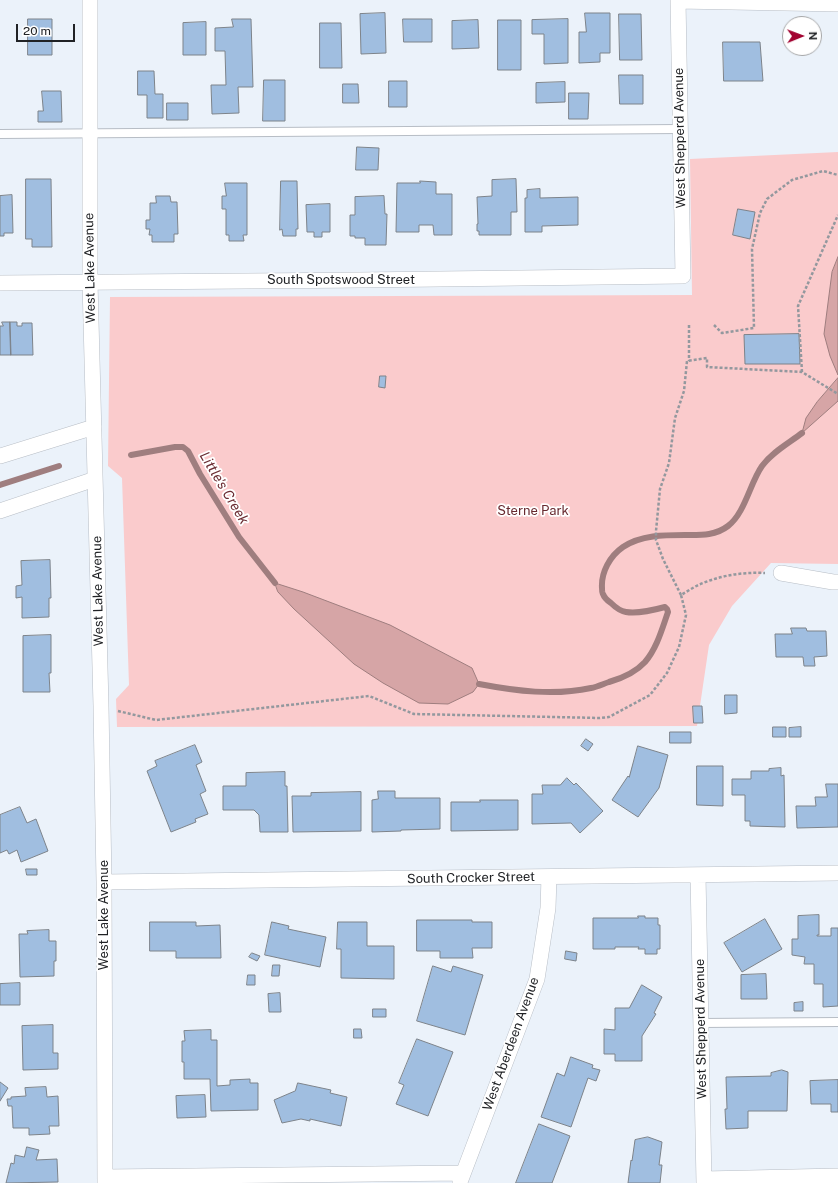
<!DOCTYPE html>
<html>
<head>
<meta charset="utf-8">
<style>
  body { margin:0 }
  #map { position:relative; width:838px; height:1183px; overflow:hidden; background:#ebf2fa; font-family:"Public Sans",sans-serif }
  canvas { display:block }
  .north { position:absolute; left:782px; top:16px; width:40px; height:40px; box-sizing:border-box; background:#fff; border:1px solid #a6a7a8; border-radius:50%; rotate:89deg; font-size:11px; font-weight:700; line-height:16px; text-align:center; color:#202225 }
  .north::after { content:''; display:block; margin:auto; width:14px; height:18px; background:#a20331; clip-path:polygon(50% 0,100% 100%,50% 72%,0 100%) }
  .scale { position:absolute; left:16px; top:24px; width:59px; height:18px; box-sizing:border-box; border:2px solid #202225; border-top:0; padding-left:5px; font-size:12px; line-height:14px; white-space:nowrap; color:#202225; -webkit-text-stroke:3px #fff; paint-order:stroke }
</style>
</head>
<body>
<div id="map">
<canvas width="838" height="1183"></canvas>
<div class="north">N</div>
<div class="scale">20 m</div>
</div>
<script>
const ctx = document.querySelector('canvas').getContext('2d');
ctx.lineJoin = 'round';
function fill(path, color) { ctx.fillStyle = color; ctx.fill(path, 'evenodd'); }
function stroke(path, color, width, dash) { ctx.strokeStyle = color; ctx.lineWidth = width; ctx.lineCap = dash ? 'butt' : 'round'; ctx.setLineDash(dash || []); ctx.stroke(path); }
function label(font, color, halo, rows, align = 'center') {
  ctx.font = font + ' "Public Sans",sans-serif'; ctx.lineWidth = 3.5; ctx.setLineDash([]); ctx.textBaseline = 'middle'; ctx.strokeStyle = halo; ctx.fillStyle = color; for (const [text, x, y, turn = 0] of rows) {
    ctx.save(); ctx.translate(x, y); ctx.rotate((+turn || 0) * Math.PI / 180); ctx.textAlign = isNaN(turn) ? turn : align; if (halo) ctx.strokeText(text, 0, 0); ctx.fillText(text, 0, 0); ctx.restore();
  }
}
fill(new Path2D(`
  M838,152v412l-67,-1 -39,43 -23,39 -12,81 -580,1 -1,-28 13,-14 -7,-207 -14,-12 2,-169 582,-2 -2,-136z`), '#facbcc');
const water = new Path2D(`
  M838,257v118l-8,-19 -6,-22 8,-62z
  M838,378v23l-36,32 4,-15 11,-16z
  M275,583l28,9 87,33 82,43 7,16 -6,8 -25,12 -29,-1 -36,-20 -29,-19 -60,-55 -16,-17z`);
fill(water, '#d6a5a6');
stroke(water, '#9f7e7f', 1);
stroke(new Path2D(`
  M131,455l44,-8h8l5,4 12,23 39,63 36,46
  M0,485l59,-19
  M479,684c37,7 75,12 112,4 6,-1 12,-4 18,-6 14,-4 26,-9 36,-20 12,-14 17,-33 23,-50l-1,-3 -2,-2c-11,3 -28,7 -39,5 -6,-1 -11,-5 -15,-9 -3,-2 -7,-6 -8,-9 -1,0 -1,-5 -1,-6 -1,-16 8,-32 21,-41 18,-12 41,-12 62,-12 15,0 30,1 43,-9 17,-13 22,-43 34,-60 10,-14 27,-23 40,-33`), '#9f7e7f', 6);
const building = new Path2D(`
  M385,13l1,40 -25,1 -1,-40z
  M585,13h25v40h-10v9l-21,1v-31h7z
  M619,14h22l1,46h-22z
  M28,19h24v36h-24z
  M232,19h19l2,68h-15l1,26 -27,1 -1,-29h15l-1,-34h-10v-23l18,-1z
  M403,19h29v23h-28z
  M568,19v44l-24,1v-30h-12v-14z
  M478,20l1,28 -27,1v-28z
  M498,20h23v50h-23z
  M206,22v33h-23v-32z
  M320,23h21l1,45h-22z
  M723,42h37l3,39h-39z
  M138,71h16l1,23h8v24h-16v-23h-9z
  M619,75h24v29h-23z
  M264,80h21v41h-22z
  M389,81h18v26h-18z
  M565,82v20l-29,1v-20z
  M343,84h15l1,19h-16z
  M42,91h19l1,31h-24v-11h5z
  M569,93h20l-1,26h-19z
  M167,103h21v17h-21z
  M357,147l22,1 -1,22h-22z
  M26,179h25l1,68h-20v-8h-6z
  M516,179l1,33h-6v23h-32v-4h-2v-7h1l-1,-27 15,-1v-16z
  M281,181h16l1,48h-2v7h-13l-1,-7 -2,1z
  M420,181l16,1v12h16v41h-18l-1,-10h-14v7h-23l1,-49h23z
  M225,183h22v52h-4l1,6h-15v-6h-3v-26h-4v-13h4z
  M540,189v9l38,-1v28l-36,1v6h-17v-34h2v-8z
  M12,195l1,38h-9v3h-4v-40z
  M156,196h14l1,6h6l1,32h-4v8h-22v-7h-3l1,-6h-4v-9h4v-17h6z
  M384,196l1,18h2l-1,31h-21v-7h-10v-2h-5v-21h5v-18z
  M330,204v28h-8v5h-8v-5h-7l-1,-27z
  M738,209l17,3 -5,27 -17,-4z
  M2,322h8l1,33h-11v-29h3z
  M10,322h7v4h5v-3h10l1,32h-22z
  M799,334l1,30h-55l-1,-29z
  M380,376h6l-1,12 -6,-1z
  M50,560l1,38h-2v19l-27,1v-21l-6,1v-12l6,-1 -1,-24z
  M791,628h15l1,3h19l1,25 -13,1 1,9h-11l-1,-9h-27l-1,-23h17z
  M51,635v38h-2l1,19h-27v-56z
  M725,695h12v18l-12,1z
  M693,706h9l1,17h-9z
  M773,727h13v10h-13z
  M801,727v10h-12v-9z
  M670,732h21v11h-21z
  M586,739l7,5 -5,7 -7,-5z
  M195,745l7,17 -6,3 10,26 -6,3 8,20 -13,5 1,3 -25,10 -24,-61 10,-5 -2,-5z
  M638,746l30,9 -9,33 -21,29 -26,-17 16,-24 1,1z
  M697,766h26v40l-26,-1z
  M781,768v8l3,-1 1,52 -35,-1v-5h-5v-26h-13v-16h19v-8h18v-2z
  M285,772v14h2l1,46h-28l-1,-17 -5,-5h-31v-24h23v-13z
  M567,778l7,7 2,-2 27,28 -23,22 -9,-10 -39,1v-30h11l-1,-9h18z
  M826,784h12v43l-41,1 -1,-22h20l-1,-9h12z
  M378,791h17v7h45v31l-39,1v1l-29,1v-32l6,-1z
  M361,792v39l-68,1 -1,-36h19v-3z
  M480,800h38v30l-67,1v-29h29z
  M20,807l7,16 9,-4 12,32 -27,11 -4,-12 -8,4 -2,-4 -7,3v-38z
  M26,869h11v6h-10z
  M819,915v20h-2v1h14v-8h7v78l-15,1v-23h-9v-20h-10l1,-7 -13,-2v-16h6v-23z
  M638,916h7v2h13v7h2v24h-3v5h-12v-5h-7l1,-2h-24v2h-22v-31h45z
  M765,919l17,30 -40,23 -18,-29z
  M417,920h55v2h20v26h-20l1,10h-33v-7h-23z
  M150,922h46v4l24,-1 1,33h-45v-7h-26z
  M272,922l17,4 -1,3 38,8 -6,30 -55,-12z
  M338,922h29v24h27v33l-53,-1v-29h-4z
  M49,930v11h7v20h-2v15l-34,1 -1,-43h9l-1,-3z
  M566,951l11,2 -1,8 -11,-2z
  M252,953l8,3 -3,5 -8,-4z
  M273,965h7l-1,11h-7z
  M433,966l18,6 2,-6 30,9 -18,60 -48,-14z
  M766,974l1,25h-26v-24z
  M248,975h7v10h-8z
  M20,983v22h-20v-21z
  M642,985l20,12 -8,16 2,1 -14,22v25h-27v-7h-11v-25l11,1v-22h14z
  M280,993l1,19h-12l-1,-18z
  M803,1002v9h-9v-8z
  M373,1009h13v8h-13z
  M53,1025v28h5v16l-35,1 -1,-44z
  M354,1029h7l1,9h-8z
  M211,1030v10h6v46l13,-1v-5l20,-1v4h8v27l-47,1 -1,-32h-26v-17h-2v-21h3l-1,-10z
  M417,1039l36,13 -25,64 -32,-12 8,-19 -5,-2z
  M571,1057l22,8 -1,3 8,2 -4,11 -8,-3 -17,49 -30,-10 16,-44 7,3z
  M782,1070l6,2 -1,39h-39v17l-22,1 -1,-20h2l-1,-32 45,-1v-3z
  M838,1080v32h-7v-8h-20l-1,-23z
  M0,1082l8,6 -8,13z
  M298,1083l33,7 -1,3 17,4 -6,29 -31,-7v2l-9,-2 -19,4 -8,-23 21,-9z
  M46,1087l1,10 11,-1 1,30h-10l1,8 -21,1v-7h-16l-1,-22h-4l-1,-7h4v-2l15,-1 -1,-8z
  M205,1095l1,22 -29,1 -1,-22z
  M539,1124l31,12 -18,47h-36z
  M648,1137l14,5 -3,23h3l-2,18h-32l3,-23 1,1 3,-21z
  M27,1147l12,3 -3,10 21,-1 1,23 -52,1 5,-20 3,1 1,-9 9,2z`);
fill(building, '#a0bee0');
stroke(building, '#7d838a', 1);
const lane = new Path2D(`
  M0,134l680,-5
  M701,1023l137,-1`);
const street = new Path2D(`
  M90,0v282l11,424 3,176 1,301
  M678,1l160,3
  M0,283c228,-2 455,-3 683,-7l-5,-276
  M0,456l94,-29
  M0,511l95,-32
  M781,573l52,9h5
  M698,875l6,308
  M104,882l734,-9
  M105,1177l358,-4
  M704,1179l134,-3
  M460,1182l77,-203 11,-71 1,-31`);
stroke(lane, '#b7bdc5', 10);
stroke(street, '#b7bdc5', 16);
stroke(new Path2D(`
  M689,325v36
  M714,325l8,8 32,-5 -2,-79 8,-36 7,-14 25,-19 31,-9 15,4
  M802,372l-4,-66 40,-91
  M681,595l-18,-36 -7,-19v-9l4,-42 9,-26 6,-45 9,-27 3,-30 20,-3v9l95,5 36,22
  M118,711l38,9 213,-24 45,18 186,4 9,-1 41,-22 17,-22 12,-26 7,-32 -5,-20c7,-4 14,-9 22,-12 20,-8 40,-11 62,-10`), '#93989e', 2.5, [3, 2]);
stroke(lane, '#fff', 8);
stroke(street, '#fff', 15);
label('13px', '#202225', '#fff', [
  ["West Shepperd Avenue",680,138,-91],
  ["West Lake Avenue",90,268,-91],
  ["South Spotswood Street",341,280],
  ["West Lake Avenue",98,591,-91],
  ["South Crocker Street",471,878,-1],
  ["West Lake Avenue",104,915,-90],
  ["West Shepperd Avenue",701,1029,-91],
  ["West Aberdeen Avenue",511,1044,-70]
]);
label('13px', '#682a30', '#fff', [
  ["Sterne Park",533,511]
]);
label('italic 14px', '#6b2d33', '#fff', [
  ["Little's Creek",224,488,59]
]);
</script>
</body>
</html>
